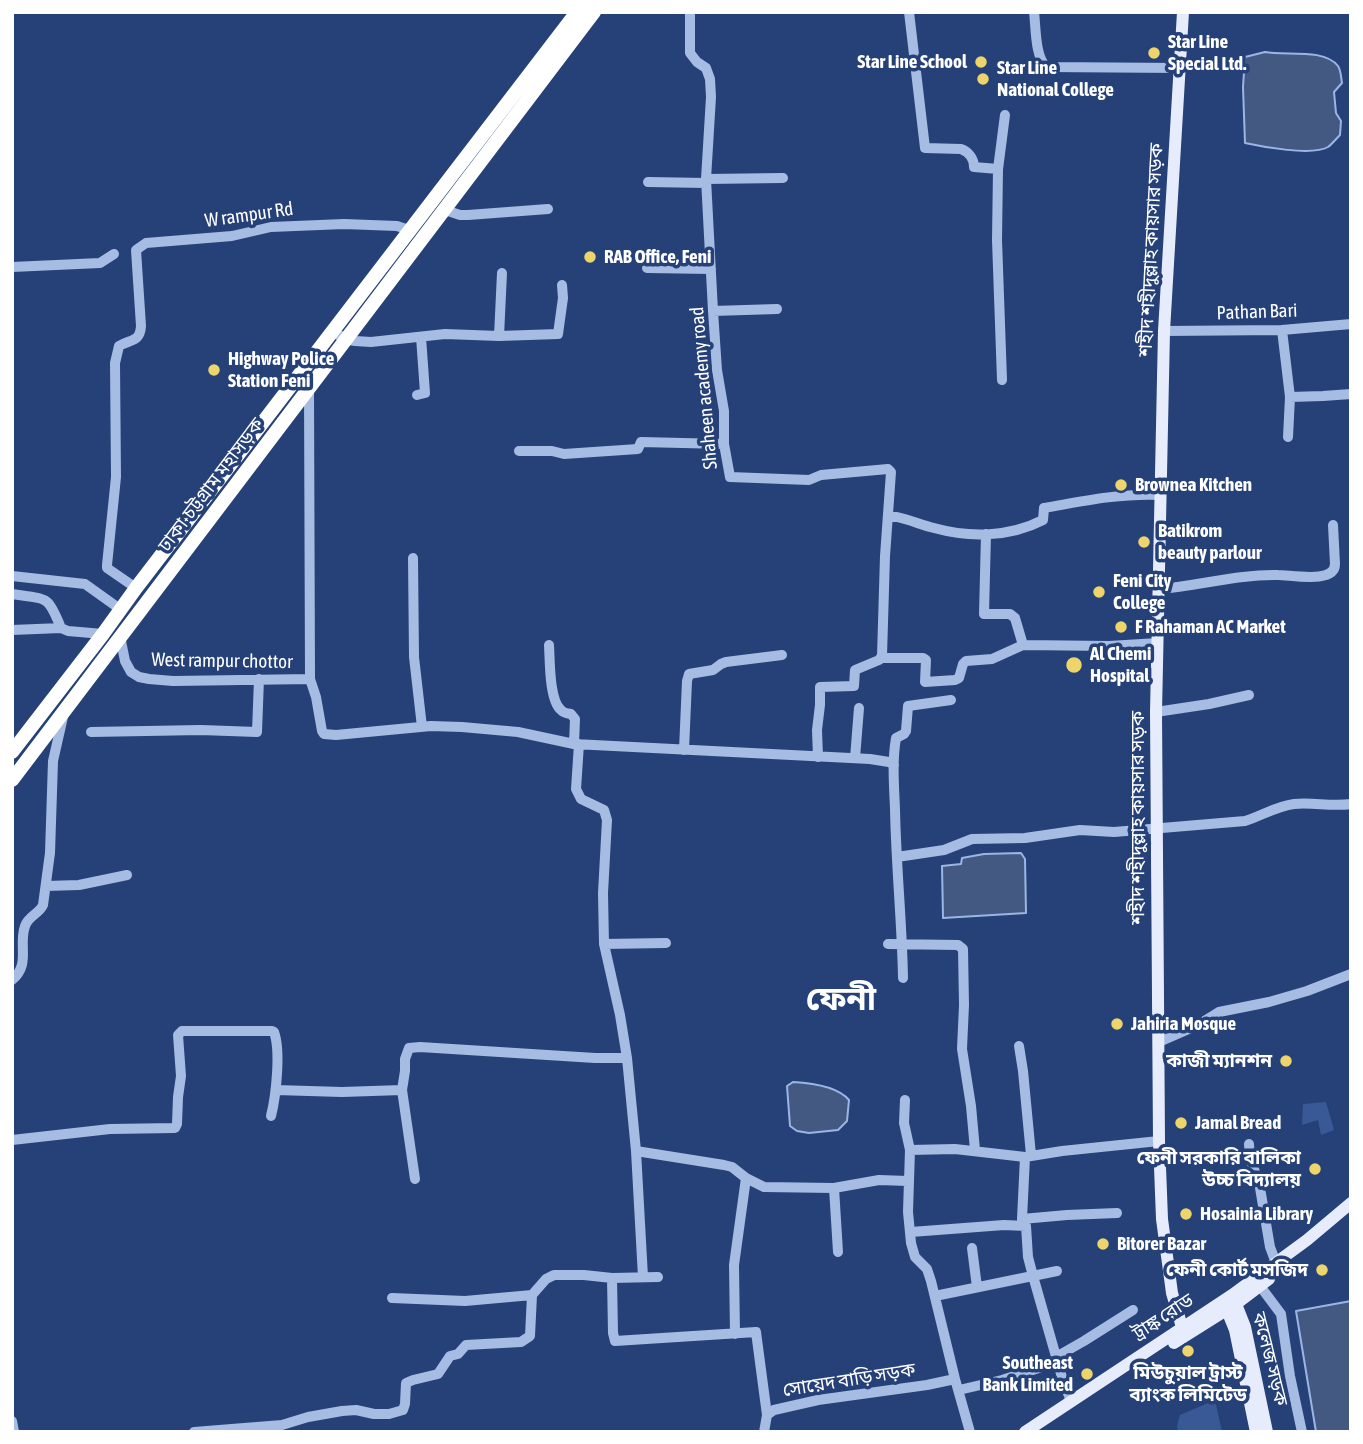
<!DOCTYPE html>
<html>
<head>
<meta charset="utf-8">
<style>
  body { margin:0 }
  #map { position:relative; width:1363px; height:1444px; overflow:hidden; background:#254178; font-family:"Asap Condensed",sans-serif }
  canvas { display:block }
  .frame { position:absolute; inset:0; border:14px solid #fff; pointer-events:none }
</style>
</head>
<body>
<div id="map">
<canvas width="1363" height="1444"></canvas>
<div class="frame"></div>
</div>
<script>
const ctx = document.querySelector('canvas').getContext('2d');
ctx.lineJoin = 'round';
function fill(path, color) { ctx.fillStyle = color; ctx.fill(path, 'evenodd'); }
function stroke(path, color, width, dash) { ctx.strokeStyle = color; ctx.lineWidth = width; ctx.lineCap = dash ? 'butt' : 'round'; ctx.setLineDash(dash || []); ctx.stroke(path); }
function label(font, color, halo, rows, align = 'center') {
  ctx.font = font + ' "Asap Condensed","Noto Sans Bengali",sans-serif'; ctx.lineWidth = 7; ctx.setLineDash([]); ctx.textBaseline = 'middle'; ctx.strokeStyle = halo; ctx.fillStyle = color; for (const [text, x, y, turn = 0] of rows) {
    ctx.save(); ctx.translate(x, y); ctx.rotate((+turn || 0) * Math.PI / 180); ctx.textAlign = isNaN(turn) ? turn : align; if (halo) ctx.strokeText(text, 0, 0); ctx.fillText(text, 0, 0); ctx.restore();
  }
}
fill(new Path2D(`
  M1326,1102l8,28 -13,5 -3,-15 -16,5 1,-21z
  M1215,1400l7,32h-44l-1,-6 3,-11z`), '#385996');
const water = new Path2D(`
  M1265,52c21,4 59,-4 73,14 3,4 3,12 4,17l-8,9 2,21 5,8 -1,14c-4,4 -8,9 -12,12 -16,9 -65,0 -83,-4l-2,-56 2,-30z
  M1021,853l4,6 1,54 -83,5 -1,-52 19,-2 1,-6 22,-4z
  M793,1082c19,1 44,4 56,18l-2,21 -9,9 -29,3 -12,-2 -7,-5 -3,-40z
  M1351,1301v131h-35l-20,-121z`);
fill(water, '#445982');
stroke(water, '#9bb6e4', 2);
stroke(new Path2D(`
  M690,12v41l7,9 9,6 4,11 1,18 -5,82 7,132 4,59 7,41v33l6,33 79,3 12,-5 67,-6 3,3 -6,84 -3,100 -3,4 -24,10 -1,16 -34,1v18l-3,25 1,27
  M909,12l16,136 36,1c8,3 13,10 13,18l24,2
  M1034,12c2,16 1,44 12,55l134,1
  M706,179l77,-1
  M648,182l58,1
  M445,210l15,5h8l80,-6
  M12,267l88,-4 14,-9
  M647,268l64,1
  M713,311l64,-2
  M1282,330l8,67 -2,40
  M1164,331l118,-1 69,-6
  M333,332l13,7 9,2 16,1 74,-8 54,2 59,-2 5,-36 -1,-13
  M499,336l3,-63
  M1002,380l-5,-140 1,-71 7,-54
  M309,389l1,290 6,18 6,34 2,3 12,1 95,-9 31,1 56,5 56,12 296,15 19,3 5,3
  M417,395l8,-2 -4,-56
  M1290,397l33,-1 28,-2
  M519,451h33l12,3 74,-5 3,-7 83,2
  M888,517h9c13,3 25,8 37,11 36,10 76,9 109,-8l1,-12c39,-7 77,-15 117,-13
  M986,534l-2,80h26l5,4 8,27 86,1 49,-3
  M413,558l1,99 8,70
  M12,576l73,8 35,25
  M136,588l-29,-20v-3l9,-88 -1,-114 4,-17c12,-7 21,-4 22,-20l-5,-76 10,-7 86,-7 39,-9 73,-3 53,2 12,4
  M1159,589c40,-3 79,-15 119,-14 14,0 57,9 57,-11l-2,-39
  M12,594c35,6 35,-1 49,34l7,3 35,3
  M12,630l49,-2
  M120,636l5,25 6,11 8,5 10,2 24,2 137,-2
  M549,645c1,15 0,55 12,65 4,4 5,3 10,4l4,5 -1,25
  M881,658h42l3,2 -1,22 30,-2 4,-2 4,-14 3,-3 26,-2 31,-14
  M1156,712l53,-8 40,-9
  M91,732l110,-2 56,2 2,-53
  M579,744l-3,45 5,10 23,11 3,10 -4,73 1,51 16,71 7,43 9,93 7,126
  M684,750l3,-69 2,-7 24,-4 8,-6 5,-2 56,-7
  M855,758l4,-50
  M897,857l47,-7 28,-11 53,-1 55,-8 34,2 131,-11c16,-5 32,-15 49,-17 19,-2 38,3 57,0
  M46,886l33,-1 48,-10
  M604,944l62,-1
  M888,944l70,1 5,4 1,56 -2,44 9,57 4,44
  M903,978c-1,-56 -7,-113 -8,-169 -1,-24 -3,-48 1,-71l8,-4 2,-3 2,-25 43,-6
  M12,980c19,-16 6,-34 13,-54 3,-10 14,-12 18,-21l7,-52 3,-92 10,-44
  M1159,1042l39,-17 21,-13 50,-10 38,-11 44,-17
  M1019,1046l4,25 8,84
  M276,1090l66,2 60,-2
  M905,1100l-1,23 6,27 -2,62 3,31 4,14 12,12 4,12 24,98 15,53
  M12,1140l98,-11 65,-1 2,-4 1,-27 3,-21 -3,-41 4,-4h90l2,1c7,19 2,64 -3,84
  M1249,1144l1,15 9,23 11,65 6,16
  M910,1150l45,-1 70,8 37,-6 97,-10
  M636,1151l88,14 8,2 14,11 18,9 70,1 45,-8 29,1
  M1025,1157l-3,62 4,7 2,31 5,19 30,105 8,20
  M415,1179l-13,-89 3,-19v-12l4,-11 11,-1 175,11h32
  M834,1188l4,64
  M1022,1219l45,-4 50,-2
  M911,1232l93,-7 22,1
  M972,1248l5,39
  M612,1278l1,55 2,8 141,-9 11,83
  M1260,1286l21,28 9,62 12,56
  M935,1296l122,-25
  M392,1298l73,3 67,-6 14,-16 8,-4h30l28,3 46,-1
  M735,1334l-1,-69 12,-87
  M959,1390l43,-10 52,-17 2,-6 28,-16 49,-31
  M12,1421l2,11
  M194,1432l88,-7 26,-8 34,-6 14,-1 18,4h15l14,-4 2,-6 1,-21 7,-3 25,-6 12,-18 8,-2 8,-9 55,-3 9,-6 2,-41
  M764,1432l3,-17 7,-5 44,-10 109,-15 28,-6`), '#a6bce3', 10);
stroke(new Path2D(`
  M1234,1299l11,28 22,105
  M1224,1303l11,27 21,102
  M1182,1327l-10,-34 -10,-74 -3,-78 -3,-429 8,-381 19,-319
  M1174,1343l62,-39 33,-25
  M1025,1432l207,-137 75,-55 44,-37`), '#e6ecfc', 12);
stroke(new Path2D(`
  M12,752l91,-118 33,-46 441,-576
  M12,780l582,-768`), '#fff', 14);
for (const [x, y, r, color] of [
  [1154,53,7,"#edd46b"],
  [981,62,7,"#edd46b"],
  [983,79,7,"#edd46b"],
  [590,257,7,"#edd46b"],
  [214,370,7,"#edd46b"],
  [1121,485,7,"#edd46b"],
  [1144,542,7,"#edd46b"],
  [1099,592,7,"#edd46b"],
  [1121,627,7,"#edd46b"],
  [1074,665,9,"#edd46b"],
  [1117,1024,7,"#edd46b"],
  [1286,1061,7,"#edd46b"],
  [1181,1123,7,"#edd46b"],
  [1315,1169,7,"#edd46b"],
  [1186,1214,7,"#edd46b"],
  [1103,1244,7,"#edd46b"],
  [1322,1270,7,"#edd46b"],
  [1188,1351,7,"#edd46b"],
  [1087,1374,7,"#edd46b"]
]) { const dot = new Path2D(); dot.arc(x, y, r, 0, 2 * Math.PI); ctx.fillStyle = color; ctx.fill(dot); stroke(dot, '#254178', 2.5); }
label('bold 19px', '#fff', '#254178', [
  ["Star Line",1168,42],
  ["Special Ltd.",1168,64],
  ["Star Line School",967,62,"right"],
  ["Star Line",997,68],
  ["National College",997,90],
  ["RAB Office, Feni",604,257],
  ["Highway Police",228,359],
  ["Station Feni",228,381],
  ["Brownea Kitchen",1135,485],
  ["Batikrom",1158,531],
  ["beauty parlour",1158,553],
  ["Feni City",1113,581],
  ["College",1113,603],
  ["F Rahaman AC Market",1135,627],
  ["Al Chemi",1090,654],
  ["Hospital",1090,676],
  ["Jahiria Mosque",1131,1024],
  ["কাজী ম্যানশন",1272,1061,"right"],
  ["Jamal Bread",1195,1123],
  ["ফেনী সরকারি বালিকা",1301,1158,"right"],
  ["উচ্চ বিদ্যালয়",1301,1180,"right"],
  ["Hosainia Library",1200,1214],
  ["Bitorer Bazar",1117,1244],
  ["ফেনী কোর্ট মসজিদ",1308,1270,"right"],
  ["Southeast",1073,1363,"right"],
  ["Bank Limited",1073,1385,"right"],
  ["মিউচুয়াল ট্রাস্ট",1188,1373,"center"],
  ["ব্যাংক লিমিটেড",1188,1395,"center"]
], 'left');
label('19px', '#fff', '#254178', [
  ["W rampur Rd",249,215,-8],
  ["শহীদ শহীদুল্লাহ কায়সার সড়ক",1151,250,-87],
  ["Pathan Bari",1257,312,-2],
  ["Shaheen academy road",704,388,-95],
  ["ঢাকা-চট্টগ্রাম মহাসড়ক",211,485,-53],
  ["West rampur chottor",222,661,1],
  ["শহীদ শহীদুল্লাহ কায়সার সড়ক",1138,818,-90],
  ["ট্রাঙ্ক রোড",1163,1317,-33],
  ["কলেজ সড়ক",1270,1359,76],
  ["সোয়েদ বাড়ি সড়ক",849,1380,-9]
]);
label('bold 33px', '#fff', '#254178', [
  ["ফেনী",841,1000]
]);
</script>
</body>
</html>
